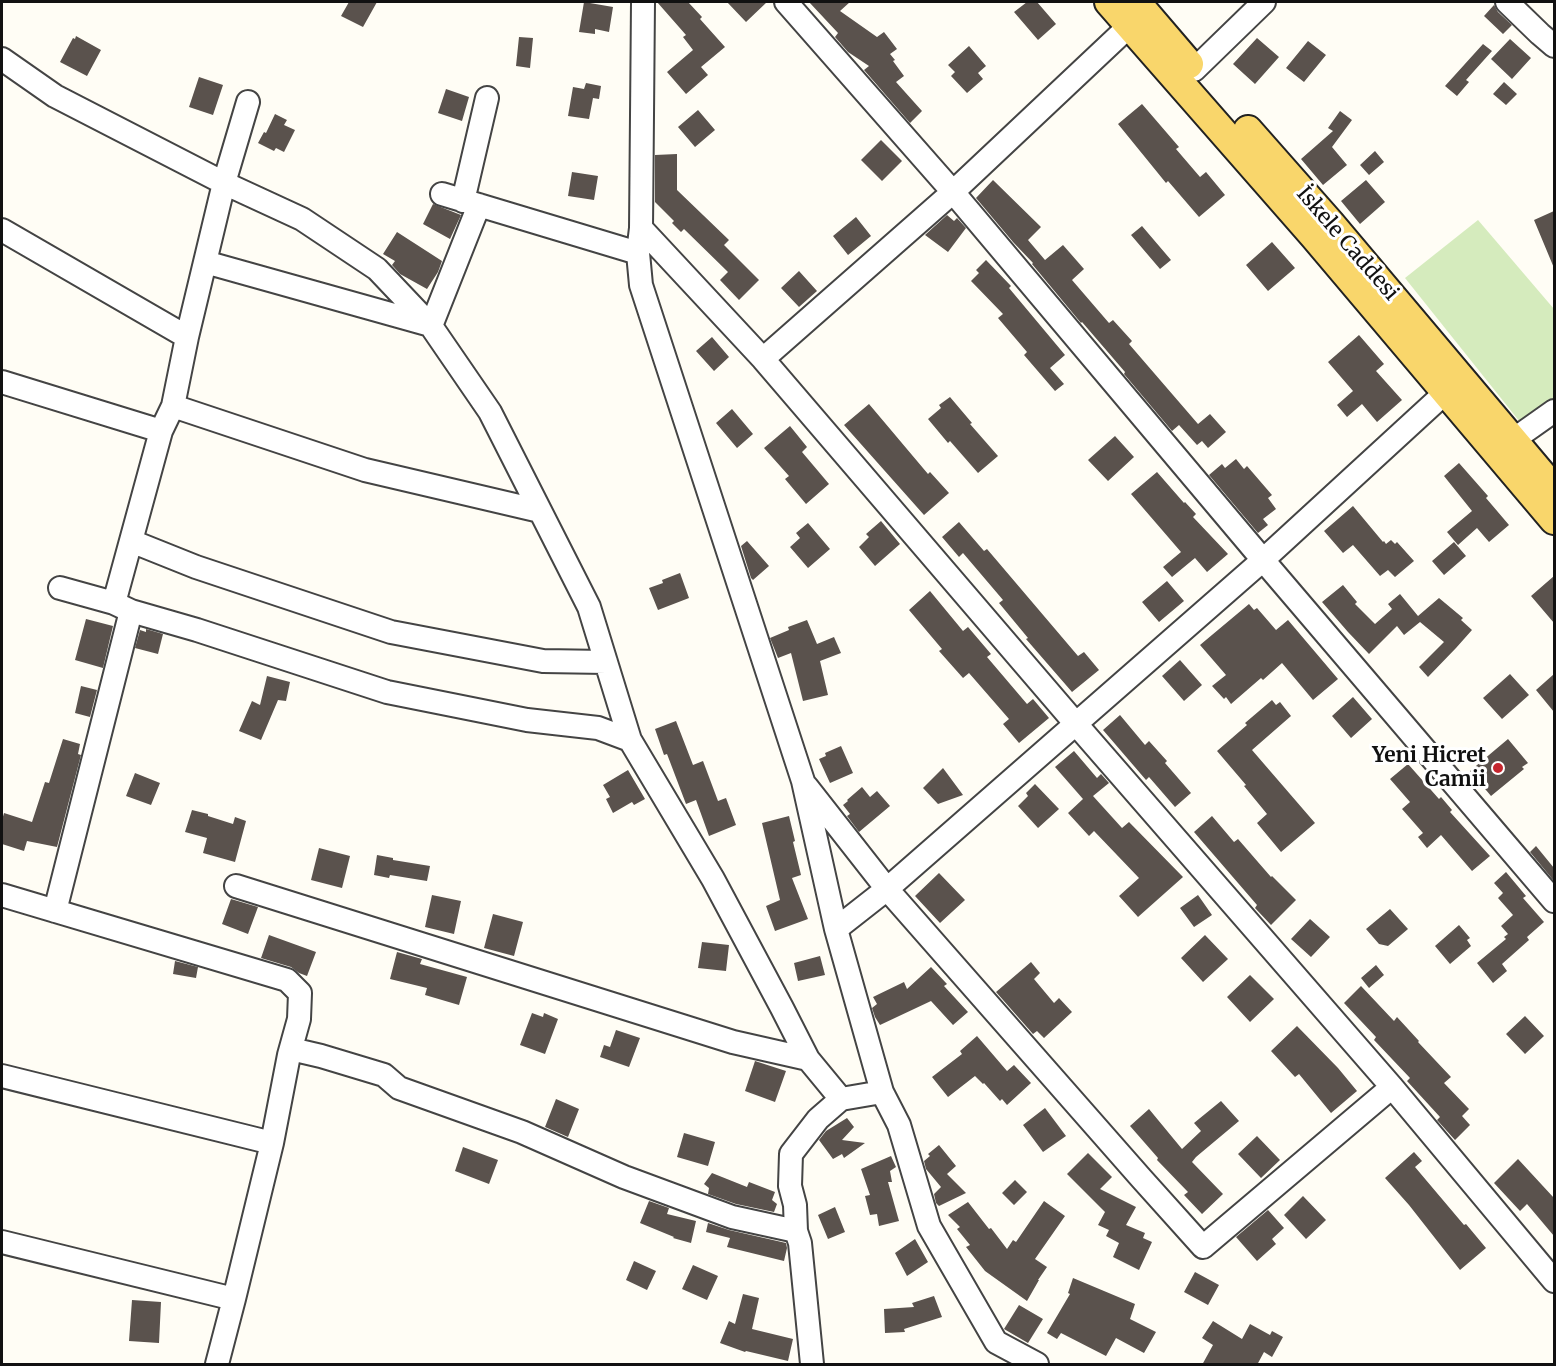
<!DOCTYPE html>
<html>
<head>
<meta charset="utf-8">
<style>
  body { margin:0 }
  #map { position:relative; width:1556px; height:1366px; overflow:hidden; background:#fffdf5; font-family:Merriweather,serif }
  canvas { display:block }
  .frame { position:absolute; inset:0; border:3px solid #111; pointer-events:none }
</style>
</head>
<body>
<div id="map">
<canvas width="1556" height="1366"></canvas>
<div class="frame"></div>
</div>
<script>
const ctx = document.querySelector('canvas').getContext('2d');
ctx.lineJoin = 'round';
function fill(path, color) { ctx.fillStyle = color; ctx.fill(path, 'evenodd'); }
function stroke(path, color, width, dash) { ctx.strokeStyle = color; ctx.lineWidth = width; ctx.lineCap = dash ? 'butt' : 'round'; ctx.setLineDash(dash || []); ctx.stroke(path); }
function label(font, color, halo, rows, align = 'center') {
  ctx.font = font + ' Merriweather,serif'; ctx.lineWidth = 6; ctx.setLineDash([]); ctx.textBaseline = 'middle'; ctx.strokeStyle = halo; ctx.fillStyle = color; for (const [text, x, y, turn = 0] of rows) {
    ctx.save(); ctx.translate(x, y); ctx.rotate((+turn || 0) * Math.PI / 180); ctx.textAlign = isNaN(turn) ? turn : align; if (halo) ctx.strokeText(text, 0, 0); ctx.fillText(text, 0, 0); ctx.restore();
  }
}
fill(new Path2D(`
  M1478,220l76,89v89l-34,24 -115,-144z`), '#d5ebbd');
fill(new Path2D(`
  M349,2h28l-14,25 -22,-11z
  M584,2l29,5 -4,25 -14,-3v5l-16,-2z
  M657,2h31l14,15 -2,2 25,28 -24,20 7,8 -22,19 -19,-22 26,-22 -10,-13 3,-2z
  M727,2h40l-21,20z
  M809,2h41l-10,9 37,26 7,-5 13,17 -7,5 5,6 -2,1 11,15 -8,6 26,29 -12,12 -46,-53 5,-4 -21,-14 -13,-15 3,-4z
  M1027,2h10l19,22 -18,16 -24,-28z
  M1494,5l4,7 14,13 -9,9 -19,-18z
  M76,36l25,14 -14,26 -27,-14 13,-24 2,1z
  M519,37l14,1 -3,30 -14,-2z
  M1257,38l22,19 -24,27 -22,-20z
  M1510,39l21,19 -19,21 -21,-20z
  M1308,41l18,14 -22,27 -18,-14z
  M1483,44l9,7 -26,29 3,2 -12,14 -12,-10z
  M969,46l17,20 -8,7 5,6 -16,14 -16,-17 4,-4 -7,-7z
  M199,77l24,8 -10,30 -24,-8z
  M1504,82l13,12 -11,11 -13,-11z
  M586,83l15,3 -2,13 -6,-1 -4,21 -21,-3 5,-29 11,2z
  M446,89l23,8 -7,24 -24,-8z
  M1142,104l37,43 -3,2 24,28 6,-5 19,23 -26,22 -31,-36 -2,2 -48,-59z
  M698,110l17,20 -20,17 -17,-20z
  M1340,111l12,9 -20,27 15,18 -24,20 -22,-26 32,-28 -5,-3z
  M275,114l12,6 -3,5 11,5 -11,22 -8,-4 -2,3 -16,-8 6,-11 2,1z
  M881,140l21,21 -20,20 -21,-21z
  M1375,151l9,11 -15,13 -9,-10z
  M677,154v36l52,50 -5,5 35,35 -20,20 -19,-20 8,-8 -44,-43 -3,3 -9,-9 2,-2 -19,-19v-47z
  M572,172l26,4 -4,24 -26,-4z
  M993,180l48,47 -13,13 17,20 18,-15 21,24 -12,11 37,43 4,-3 19,21 -3,3 69,80 12,-10 16,18 -18,16 -6,-7 -5,4 -18,-20 -7,6 -48,-57 1,-2 -43,-50 -1,1 -49,-59 1,-1 -20,-21 -37,-44z
  M1366,180l19,22 -25,22 -19,-23z
  M433,204l28,11 -11,24 -27,-15z
  M1554,211v57l-20,-48z
  M947,215l7,6 3,-3 9,10 -18,24 -23,-17z
  M856,217l15,19 -23,19 -15,-19z
  M1142,226l29,34 -11,9 -29,-34z
  M397,232l45,29 -4,11 -11,17 -27,-15 -8,-9 3,-4 -12,-7z
  M1272,242l23,26 -27,23 -22,-26z
  M986,260l25,26 -2,2 56,67 -15,13 14,16 -9,7 -31,-36 3,-3 -29,-34 5,-4 -32,-33 8,-8 -3,-3z
  M799,271l18,20 -18,16 -18,-19z
  M1359,335l25,29 -8,7 26,29 -25,22 -15,-18 -15,13 -10,-12 16,-14 -25,-29z
  M712,337l17,20 -15,14 -18,-20z
  M950,397l22,26 -2,1 28,32 -20,17 -28,-32 -2,2 -20,-24 13,-11 -2,-3z
  M869,404l59,70 2,-2 19,21 -25,22 -80,-90z
  M732,409l21,25 -16,14 -21,-25z
  M790,426l17,21 -5,5 27,32 -23,20 -21,-25 4,-3 -25,-28z
  M1115,436l19,21 -26,24 -20,-21z
  M1236,459l8,10 3,-3 25,29 -4,3 8,11 -13,10 5,6 -10,8 -49,-58 13,-11 3,4z
  M1459,463l29,33 -2,2 23,27 -20,17 -12,-14 -19,17 -11,-13 25,-21 -28,-35z
  M1157,472l27,31 1,-1 11,12 -3,3 35,37 -21,18 -12,-14 -23,19 -9,-10 18,-15 -50,-58z
  M1353,506l30,36 1,-1 2,3 5,-4 4,4 2,-2 17,19 -19,16 -7,-7 -8,6 -27,-31 -10,8 -19,-22z
  M881,521l19,23 -25,22 -16,-19 10,-10 -3,-3z
  M959,522l25,29 3,-2 91,107 6,-4 15,18 -27,22 -46,-53 2,-1 -29,-35 4,-3 -40,-47 -4,4 -17,-20z
  M808,523l22,26 -22,19 -18,-21 10,-9 -4,-5z
  M747,541l22,25 -16,14 -2,-2 -10,-32z
  M1454,542l12,14 -22,19 -12,-14z
  M680,573l9,25 -31,12 -9,-22 14,-5 -1,-3z
  M1554,576v47l-23,-27z
  M1167,581l17,20 -25,21 -17,-20z
  M1343,585l14,17 -2,2 20,20 17,-15 -4,-5 12,-10 18,22 21,-18 24,20 -2,2 11,10 -16,18 -28,29 -9,-10 25,-25 -24,-20 -16,13 -7,-9 -28,28 -21,-22 -26,-30z
  M930,591l33,40 5,-4 23,27 -4,3 40,47 6,-5 16,19 -30,25 -16,-19 6,-5 -40,-46 -6,5 -24,-27 3,-2 -33,-39z
  M1249,604l5,6 3,-2 19,22 12,-10 50,59 -25,21 -31,-37 -19,17 -2,-2 -30,26 -5,-7 -2,2 -12,-13 14,-11 -26,-30z
  M86,619l27,7 -10,42 -28,-8z
  M807,620l10,24 17,-7 7,16 -21,8 8,34 -25,6 -12,-48 -13,5 -8,-20 19,-8 -1,-3z
  M146,629l17,5 -5,20 -23,-6 5,-18 6,2z
  M1180,660l22,25 -18,16 -22,-25z
  M1510,674l19,21 -27,24 -19,-21z
  M1554,674v38l-18,-22z
  M267,676l23,6 -4,19 -8,-1 -17,40 -22,-9 13,-30 8,4z
  M81,686l16,4 -7,27 -15,-4z
  M1353,697l19,22 -21,19 -19,-22z
  M1272,700l4,5 4,-3 11,14 -39,34 63,73 -34,29 -24,-29 10,-9 -23,-28 2,-1 -29,-34 30,-26 -2,-2z
  M1120,715l25,30 4,-4 18,20 -2,2 26,30 -16,14 -26,-30 -3,3 -43,-50z
  M676,721l17,44 10,-4 15,40 8,-3 10,27 -27,11 -13,-36 -10,4 -19,-50 -3,1 -9,-26z
  M63,739l17,5 -2,10 3,1 -24,92 -30,-6 -3,10 -22,-7v-24l2,-7 28,9 13,-40 4,1z
  M1508,739l20,24 -6,4 2,2 -33,27 -21,-25z
  M841,746l12,27 -23,10 -11,-24 7,-3 -1,-3z
  M1074,751l23,27 4,-4 8,9 -16,13 29,32 7,-6 54,55 -45,40 -19,-21 20,-18 -45,-47 -5,5 -21,-23 15,-14 -28,-32z
  M1408,764l31,35 2,-2 11,13 -2,2 40,44 -18,15 -31,-36 -14,13 -9,-11 5,-4 -21,-24 8,-7 -20,-23z
  M943,768l20,27 -25,9 -15,-16z
  M628,770l17,29 -11,6 -2,-3 -19,11 -7,-14 4,-2 -7,-12z
  M135,773l25,10 -9,22 -25,-9z
  M1035,784l24,25 -21,19 -20,-22 10,-10 -2,-3z
  M862,787l8,10 7,-6 13,15 -31,26 -12,-16 3,-2 -7,-9 5,-4 -1,-1z
  M192,810l16,4v2l25,8 2,-7 11,4 -11,41 -32,-9 4,-15 -22,-6z
  M789,816l6,25 -2,1 8,33 -9,3 16,41 -33,12 -9,-25 14,-6 -18,-77z
  M1212,816l22,26 4,-3 33,38 1,-1 24,24 -25,25 -16,-17 2,-3 -63,-73z
  M1536,846l18,22v13l-24,-29z
  M319,848l31,8 -8,32 -31,-8z
  M377,855l16,3v2l37,6 -3,15 -37,-6 -1,3 -15,-3z
  M1506,872l20,24 -3,2 21,24 -17,15 2,3 -27,24 5,7 -14,12 -16,-20 29,-24 -2,-2 4,-3 -7,-8 12,-11 -15,-17 5,-5 -9,-10z
  M939,873l26,27 -25,23 -25,-27z
  M432,895l29,6 -7,33 -29,-7z
  M1198,895l14,20 -18,12 -14,-19z
  M231,899l27,8 -10,27 -26,-10z
  M1390,909l18,20 -20,17 -9,-2 -13,-15z
  M493,914l30,8 -9,34 -30,-8z
  M1310,919l20,18 -19,20 -20,-18z
  M1459,925l11,13 -3,2 4,6 -21,18 -15,-18z
  M269,935l47,17 -9,24 -8,-3 -8,-6 -30,-9z
  M1205,935l23,24 -25,23 -22,-24z
  M702,942l27,3 -3,26 -28,-3z
  M397,952l25,7 -2,5 47,13 -8,28 -34,-10 2,-7 -37,-9z
  M820,956l5,19 -27,6 -4,-18z
  M175,961l23,6 -2,11 -23,-4z
  M1031,962l9,11 -6,6 20,24 5,-5 13,14 -28,26 -7,-7 -4,3 -37,-42z
  M1376,965l8,10 -15,13 -8,-10z
  M931,967l16,17 -3,2 24,26 -15,13 -22,-24 -51,24 -5,-8 -3,-9 5,-4 -4,-7 31,-15 3,7z
  M1250,975l24,24 -24,23 -23,-25z
  M1361,986l33,35 3,-4 22,24 -1,1 33,35 -7,6 25,26 -7,7 8,9 -15,15 -18,-20 3,-3 -33,-36 3,-3 -36,-38 2,-3 -32,-34z
  M532,1013l11,4 1,-4 14,6 -13,35 -25,-9z
  M1525,1016l19,20 -19,18 -19,-20z
  M1297,1026l41,42 19,23 -26,22 -32,-39 -4,3 -24,-26z
  M616,1030l24,8 -11,29 -29,-10 4,-12 6,2z
  M977,1036l30,35 7,-6 17,18 -24,22 -5,-6 -2,2 -16,-18 -1,1 -8,-8 -27,21 -16,-20 30,-23 -2,-3z
  M755,1061l31,10 -11,31 -30,-11z
  M556,1099l23,10 -11,28 -23,-10z
  M1221,1101l18,20 -43,36 -4,5 31,32 -21,20 -18,-19 4,-3 -31,-32 1,-2 -28,-32 19,-17 33,40 19,-18 -7,-8z
  M1045,1108l21,28 -23,16 -20,-27z
  M847,1118l7,9 -12,13 23,3 -21,15 -2,-4 -9,5 -14,-19 7,-9z
  M684,1133l31,9 -7,24 -31,-9z
  M1257,1136l23,24 -19,18 -23,-24z
  M939,1145l17,21 -9,8 19,19 -27,13 -3,-3 -2,-9 7,-7 -15,-18 -2,-8 6,-5 -2,-2z
  M463,1147l35,13 -9,24 -34,-13z
  M1414,1152l8,9 -7,6 49,58 2,-1 20,24 -26,22 -51,-65 -24,-27z
  M1088,1153l24,24 -12,12 36,18 -10,18 19,8 -2,5 9,4 -13,28 -26,-13 6,-14 -13,-7 3,-6 -11,-5 7,-13 -38,-38z
  M891,1156l5,11 -6,4 2,11h-4l11,39 -20,5 -2,-12 -7,1 -5,-19 5,-1 -9,-26z
  M1518,1159l36,39v38l-27,-32 -7,7 -26,-28z
  M712,1173l35,14 2,-5 26,10 -3,8 5,4 -3,8 -38,-8 -28,-10 1,-6 -5,-4z
  M1015,1180l12,12 -13,13 -12,-12z
  M1303,1196l23,24 -20,19 -22,-24z
  M649,1201l20,7 -2,6 29,7 -5,22 -18,-5 1,-1 -34,-14z
  M1044,1201l21,15 -30,43 12,8 -9,13h1l-12,21 -42,-30 -19,-24 4,-2 -13,-16 3,-2 -12,-12 20,-13 21,27 2,-1 16,21 6,-9 3,2z
  M835,1207l10,25 -17,7 -10,-24z
  M1268,1210l16,18 -12,11 4,5 -19,17 -21,-24z
  M708,1223l21,7 57,13 1,5 -3,13 -57,-14 3,-9 -24,-6z
  M915,1239l13,23 -21,14 -12,-23z
  M634,1261l22,10 -9,19 -21,-10z
  M693,1265l25,11 -11,24 -25,-11z
  M1195,1272l24,13 -11,20 -24,-13z
  M1073,1278l62,26 -5,15 26,13 -12,21 -28,-15 -10,18 -45,-23 -4,6 -10,-6 23,-39 -2,-1z
  M743,1294l16,4 -7,31 41,10 -5,22 -42,-10 -1,1 -25,-9 9,-22 6,3z
  M934,1296l8,21 -38,12 1,3 -20,1 -1,-24 30,-2 -2,-4z
  M132,1300l29,2 -2,41 -30,-2z
  M1019,1305l24,14 -15,24 -24,-14z
  M1213,1321l29,18 8,-15 20,11 2,-4 11,6 -11,20 -8,-5 -7,13h-55l11,-20 -11,-7z`), '#5a524d');
const minor = new Path2D(`
  M643,2l-2,226 -3,25 3,32 162,496 33,148 46,163 17,33 30,101 67,116 41,22
  M786,2l167,190 310,368 291,341
  M1507,2l33,32 14,12
  M2,59l53,37 169,87 78,36 75,50 54,57 59,86 99,195 41,133
  M1194,70l70,-68
  M442,194l196,59
  M463,201l24,-103
  M641,228l122,131 313,365 316,363 162,194
  M2,230l185,107
  M205,262l225,63
  M431,326l48,-121
  M763,359l190,-167 188,-177
  M2,382l159,49
  M173,406l192,64 175,41
  M1513,440l41,-29
  M131,541l65,26 195,65 152,29 63,1
  M60,588l54,15 17,8 66,19 190,62 140,28 71,8 32,12 83,139 69,129 26,51 33,40 41,-7
  M114,603l47,-172 12,-25 14,-69 37,-154 24,-81
  M807,787l80,102 254,289 62,69 189,-160
  M236,886l497,156 75,17
  M2,895l285,85 13,13 -1,26 -10,36 -17,88 -38,156 -17,65
  M55,911l76,-300
  M836,929l51,-40 376,-329 195,-179
  M291,1049l30,7 63,19 15,13 123,44 102,45 108,40 64,14 -1,-26 -5,-19 1,-32 27,-35 23,-20
  M2,1076l270,67
  M796,1231l4,12 12,121
  M2,1242l232,57`);
const major = new Path2D(`
  M1109,2l205,234 240,284
  M1136,2l53,62
  M1248,130l82,93 224,266`);
stroke(minor, '#444', 26);
stroke(major, '#222', 32);
stroke(minor, '#fff', 22);
stroke(major, '#f9d66b', 28);
for (const [x, y, r, color] of [
  [1498,768,6,"#c4262e"]
]) { const dot = new Path2D(); dot.arc(x, y, r, 0, 2 * Math.PI); ctx.fillStyle = color; ctx.fill(dot); stroke(dot, '#fff', 2); }
label('21px', '#111', '#fff', [
  ["İskele Caddesi",1347,244,49]
]);
label('bold 21px', '#111', '#fff', [
  ["Yeni Hicret",1486,756],
  ["Camii",1486,780]
], 'right');
</script>
</body>
</html>
